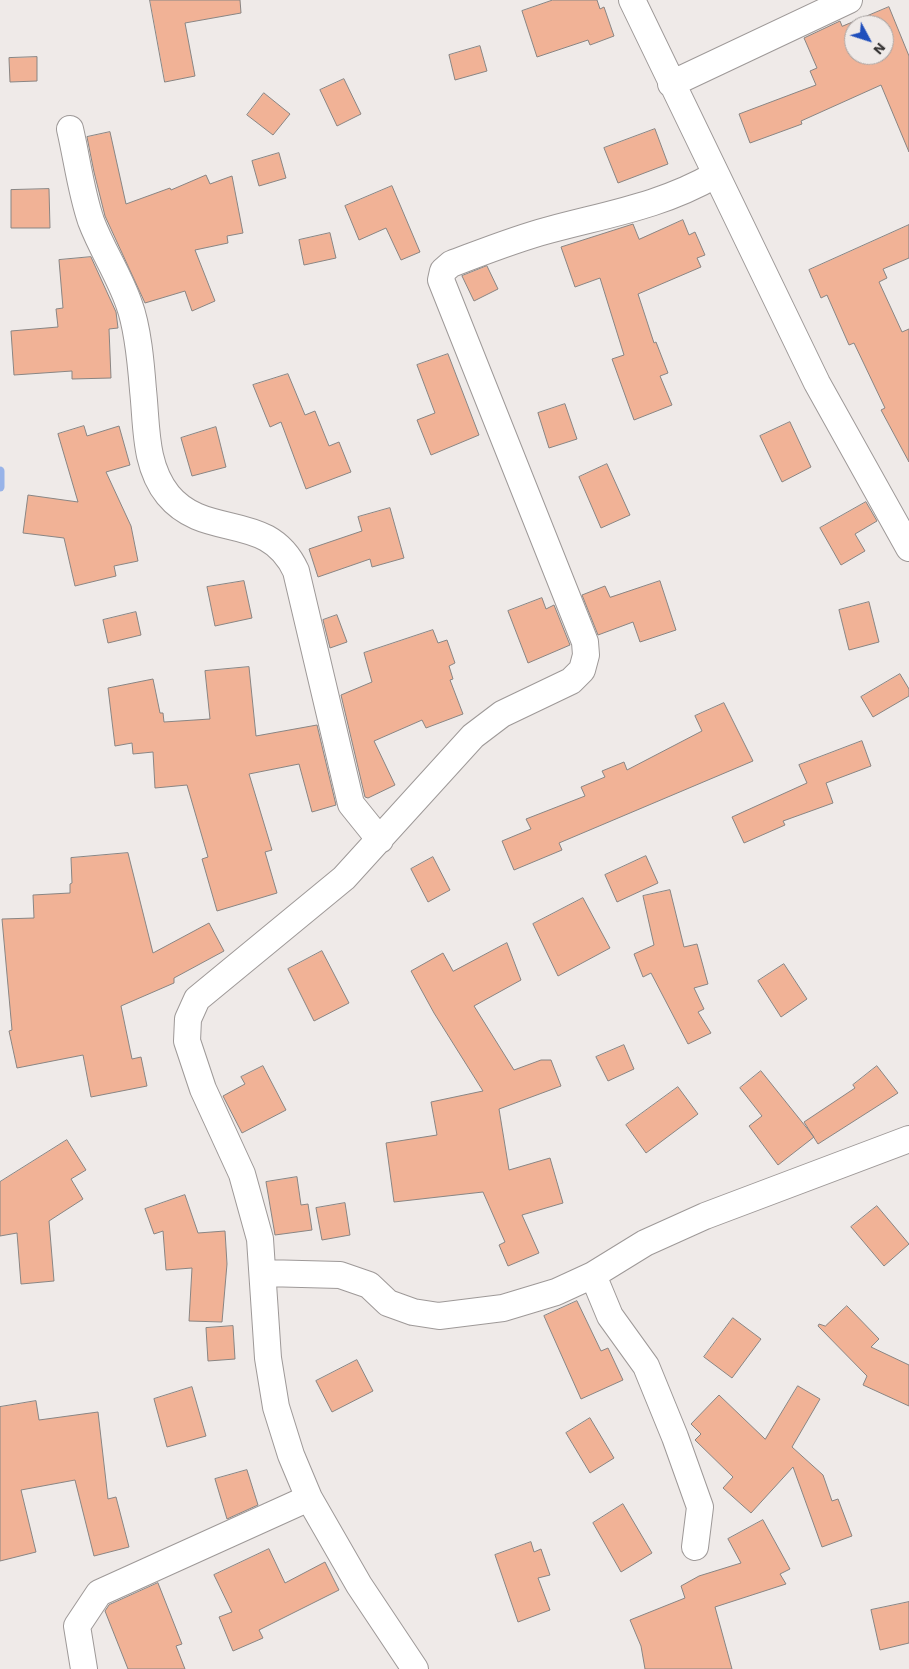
<!DOCTYPE html>
<html>
<head>
<meta charset="utf-8">
<style>
  body { margin:0 }
  #map { position:relative; width:909px; height:1669px; overflow:hidden; background:#efeae8; font-family:"Work Sans",sans-serif }
  canvas { display:block }
  .north { position:absolute; left:844px; top:15px; width:50px; height:50px; box-sizing:border-box; background:#efeae8; border:1px solid #a6a2a1; border-radius:50%; rotate:130deg; font-size:14px; font-weight:700; line-height:20px; text-align:center; color:#383636 }
  .north::after { content:''; display:block; margin:auto; width:18px; height:22px; background:#204fbc; clip-path:polygon(50% 0,100% 100%,50% 72%,0 100%) }
</style>
</head>
<body>
<div id="map">
<canvas width="909" height="1669"></canvas>
<div class="north">N</div>
</div>
<script>
const ctx = document.querySelector('canvas').getContext('2d');
ctx.lineJoin = 'round';
function stroke(path, color, width, dash) { ctx.strokeStyle = color; ctx.lineWidth = width; ctx.lineCap = dash ? 'butt' : 'round'; ctx.setLineDash(dash || []); ctx.stroke(path); }
function fill(path, color) { ctx.fillStyle = color; ctx.fill(path, 'evenodd'); }
stroke(new Path2D(`
  M0,471v16`), '#98b3e8', 9);
const building = new Path2D(`
  M150,0h90l1,13 -56,10 10,53 -30,6z
  M553,0h44l3,9 4,-2 10,29 -24,9 -2,-5 -51,17 -15,-46z
  M889,7l20,49v96l-28,-67 -80,36 1,3 -52,19 -11,-29 77,-29 -6,-14 7,-3 -13,-30 36,-17 2,5zM854,25h30v30h-30z
  M480,46l7,25 -32,9 -6,-25z
  M37,57v24l-27,1 -1,-24z
  M344,79l17,35 -24,12 -17,-36z
  M264,93l26,21 -17,21 -26,-20z
  M655,129l13,35 -50,19 -14,-35z
  M110,132l16,72 44,-16 1,2 35,-15 4,9 22,-8 11,57 -16,3 1,7 -33,7 20,51 -23,10 -7,-20 -40,12 -40,-87 -11,-44 -7,-35z
  M279,153l7,25 -27,8 -7,-25z
  M392,186l28,66 -19,8 -15,-32 -27,12 -14,-34z
  M49,189l1,39h-39v-38z
  M683,220l6,15 6,-3 10,23 -8,3 4,9 -63,27 16,49 2,-1 12,31 -8,3 12,29 -38,15 -22,-61 12,-4 -24,-77 -25,9 -14,-40 72,-23 6,15z
  M909,225v33l-26,11 4,9 -8,4 23,50 7,-3v133l-28,-52 4,-2 -31,-65 -5,2 -22,-50 -6,3 -12,-28z
  M330,233l6,25 -32,7 -5,-25z
  M91,257l25,55 2,16 -9,1 2,49 -39,1v-8l-58,4 -3,-44 47,-4 -2,-18 7,-1 -4,-48z
  M487,266l11,23 -24,12 -12,-25z
  M448,354l31,81 -48,20 -14,-35 18,-7 -18,-48z
  M288,374l17,41 10,-4 14,35 10,-4 12,30 -45,17 -25,-67 -11,5 -17,-42z
  M565,404l12,35 -28,9 -11,-35z
  M790,422l21,45 -29,15 -22,-46z
  M84,426l3,10 32,-10 11,39 -24,7 25,54 7,35 -24,5 2,10 -41,10 -11,-48 -41,-5 5,-38 50,7 -20,-68z
  M216,427l10,40 -34,9 -11,-38z
  M607,464l23,51 -29,13 -22,-51z
  M866,502l11,19 -22,13 10,17 -24,14 -21,-37z
  M390,508l14,50 -32,9 -2,-8 -52,18 -9,-28 53,-18 -4,-14z
  M244,581l8,37 -37,8 -8,-39z
  M660,581l16,49 -36,12 -7,-20 -35,13 -16,-40 23,-9 5,11z
  M542,598l4,11 8,-4 16,40 -42,18 -20,-52z
  M869,602l10,40 -30,8 -10,-40z
  M136,612l5,23 -33,8 -5,-23z
  M337,615l10,27 -17,6 -7,-28z
  M433,630l5,13 9,-3 8,23 -6,3 4,13 -3,1 13,34 -37,14 -4,-8 -48,21 21,44 -27,13 -3,-1 -24,-102 31,-13 -8,-29z
  M249,667l7,69 61,-11 19,80 -24,7 -13,-48 -50,10 23,76 -7,2 12,41 -60,18 -15,-52 6,-2 -21,-72 -32,3 -2,-36 -20,2 -1,-11 -17,3 -7,-58 45,-9 7,34h3l1,9 46,-3 -5,-48z
  M900,674l9,15v7l-36,21 -12,-20z
  M724,703l29,58 -194,82 3,7 -48,20 -12,-29 29,-12 -5,-10 59,-23 -4,-9 24,-10 -3,-6 22,-9 3,8 75,-39 -7,-15z
  M862,741l9,25 -45,17 7,20 -50,18 2,4 -41,18 -12,-26 75,-34 -8,-18z
  M128,853l25,100 56,-30 15,28 -50,27v5l-53,23 11,53 9,-2 6,29 -56,11 -8,-42 -66,13 -8,-37 3,-1 -10,-111 32,-1 -1,-23 37,-2v-9l2,-1 -1,-25z
  M646,856l12,27 -41,19 -12,-27z
  M433,857l17,33 -22,12 -17,-33z
  M670,890l14,57 13,-3 11,40 -14,4 10,21 -6,3 13,21 -23,11 -37,-71 -8,4 -9,-23 20,-9 -11,-49z
  M583,898l27,50 -52,28 -25,-52z
  M507,943l14,37 -47,26 40,64 27,-10h10l10,26 -62,23 10,61 41,-12 13,45 -41,12 17,38 -31,13 -9,-21 6,-3 -22,-50 -89,10 -8,-59 51,-8 -6,-33 52,-11 -49,-78 -23,-42 32,-18 10,18z
  M322,951l27,52 -35,18 -26,-52z
  M784,964l23,35 -26,18 -23,-36z
  M624,1045l10,24 -26,12 -12,-24z
  M263,1066l23,44 -44,23 -19,-37 22,-12 -4,-7z
  M877,1066l21,27 -80,51 -14,-22 51,-34 -2,-3z
  M761,1071l53,66 -36,28 -29,-39 13,-10 -22,-28z
  M678,1087l20,27 -52,39 -20,-28z
  M67,1140l19,30 -15,9 12,20 -34,22 5,60 -33,3 -4,-51 -17,3v-54z
  M297,1177l4,28 7,-1 4,26 -37,5 -9,-53z
  M185,1195l13,38 27,-2 2,33 -5,58 -33,-1 3,-53 -26,2 -3,-39 -9,3 -9,-25z
  M345,1203l5,32 -28,5 -6,-32z
  M877,1206l32,38 -25,22 -33,-39z
  M577,1301l24,50 7,-3 15,32 -42,19 -37,-83z
  M847,1306l32,33 -8,8 38,18v41l-46,-21 4,-9 -49,-50 1,-2 6,2z
  M733,1318l28,21 -29,39 -28,-21z
  M233,1326l2,33 -27,2 -2,-33z
  M357,1360l16,31 -41,21 -16,-31z
  M798,1386l22,13 -28,48 31,28 9,26 6,-2 14,37 -30,11 -29,-80 -42,46 -28,-25 10,-11 -38,-37 6,-6 -10,-10 28,-29 46,44z
  M192,1387l14,49 -39,11 -13,-48z
  M36,1401l3,19 59,-8 10,87 8,-2 13,50 -35,9 -19,-76 -54,10 15,62 -36,9v-154z
  M590,1418l24,40 -24,15 -24,-40z
  M247,1470l11,35 -31,14 -12,-40z
  M623,1504l29,49 -31,19 -28,-49z
  M763,1520l27,49 -10,5 6,10 -71,23 17,62h-87l-4,-23 -11,-26 55,-22 -4,-12 18,-10 42,-13 -13,-24z
  M531,1542l3,10 7,-3 9,26 -12,3 12,32 -32,12 -23,-67z
  M269,1549l16,34 40,-21 14,28 -80,40 4,8 -30,13 -14,-34 13,-5 -18,-37z
  M158,1583l24,61 -6,2 9,23h-57l-23,-58 4,-6z
  M909,1602v41l-29,7 -9,-40z`);
fill(building, '#f1b296');
stroke(building, '#898583', 1);
const street = new Path2D(`
  M632,0l185,383 92,165
  M671,84l178,-84
  M70,129c7,30 11,63 21,92 11,29 28,54 38,83 9,24 12,60 14,86 4,36 1,75 25,105 38,46 100,15 128,76l55,233 29,36
  M264,1273l76,2 29,10 19,18 25,9 26,4 64,-8 53,-16 37,-17 52,-32 60,-27 204,-77
  M593,1275l17,41 36,50 29,71 25,70 -5,40
  M84,1669l-7,-43 22,-33 210,-95
  M415,1669l-56,-84 -50,-87 -18,-43 -15,-48 -8,-49 -8,-119 -18,-65 -39,-85 -16,-48 1,-22 9,-20 147,-121 129,-142 29,-22 69,-33 11,-11 4,-15 -1,-13 -144,-362 2,-9 8,-7c32,-12 64,-25 98,-34 59,-16 112,-24 166,-55`);
stroke(street, '#9e9998', 28);
stroke(street, '#fff', 26);
</script>
</body>
</html>
